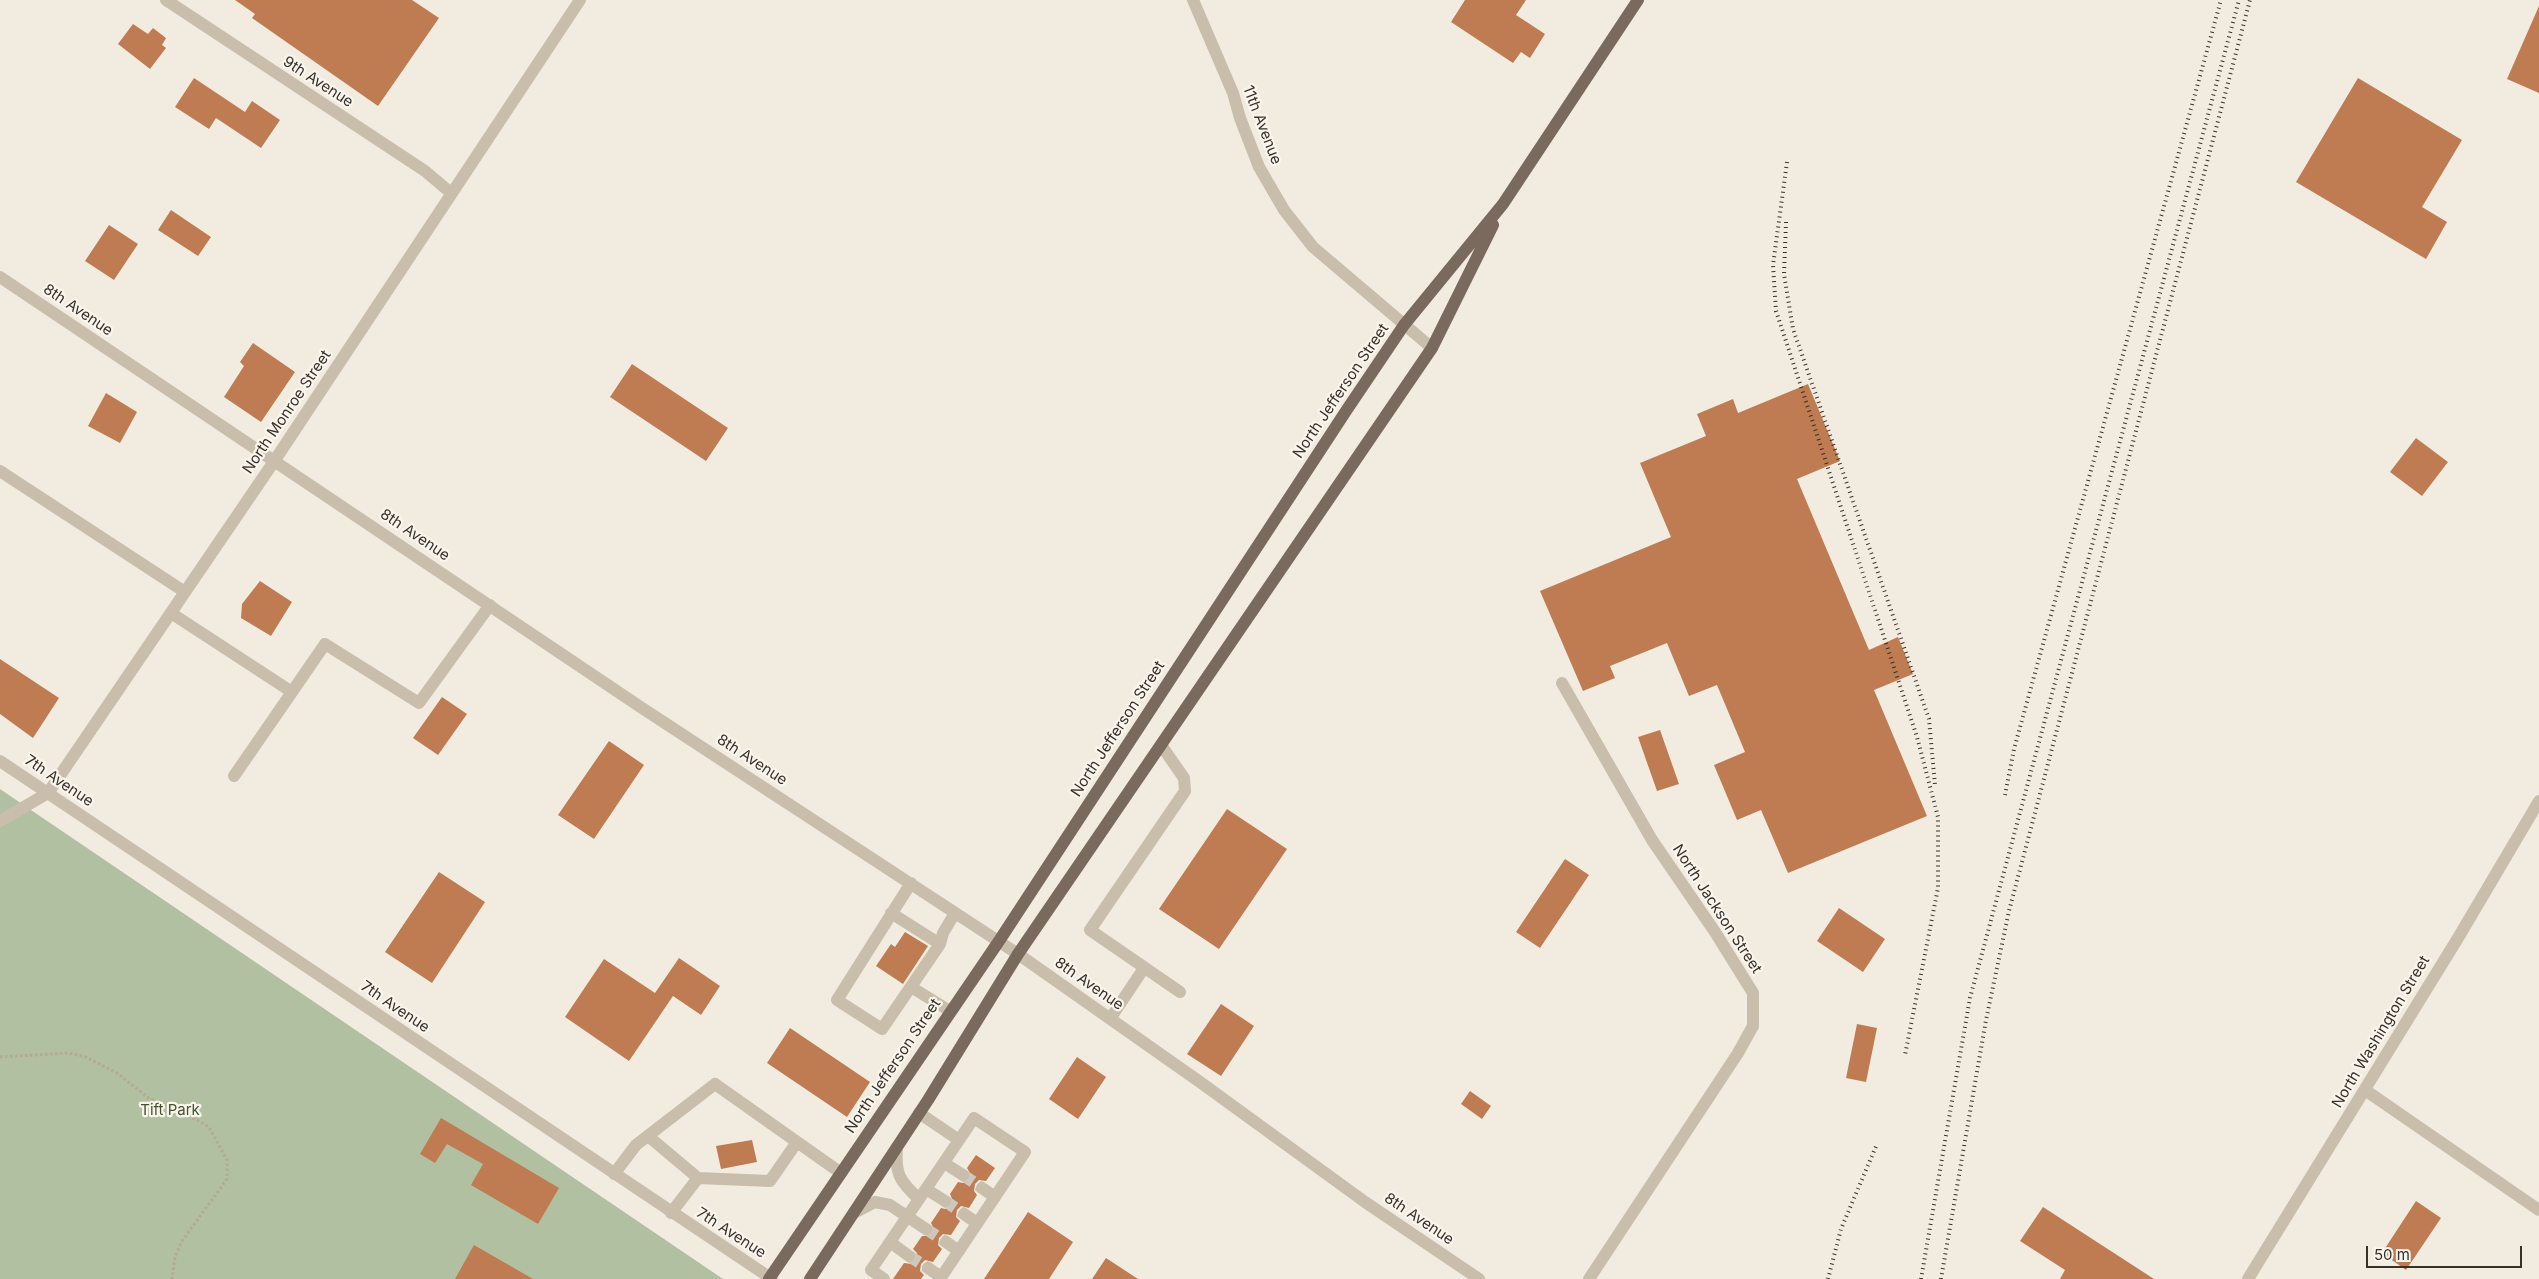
<!DOCTYPE html>
<html>
<head>
<meta charset="utf-8">
<style>
  body { margin:0 }
  #map { position:relative; width:2539px; height:1279px; overflow:hidden; background:#f2ece0; font-family:Inter,sans-serif }
  canvas { display:block }
  .scale { position:absolute; left:2366px; top:1246px; width:156px; height:22px; box-sizing:border-box; border:2px solid #38312a; border-top:0; padding-left:6px; font-size:15px; line-height:18px; white-space:nowrap; color:#38312a; -webkit-text-stroke:4px #f9f5ec; paint-order:stroke }
</style>
</head>
<body>
<div id="map">
<canvas width="2539" height="1279"></canvas>
<div class="scale">50 m</div>
</div>
<script>
const ctx = document.querySelector('canvas').getContext('2d');
ctx.lineJoin = 'round';
function fill(path, color) { ctx.fillStyle = color; ctx.fill(path, 'evenodd'); }
function stroke(path, color, width, dash) { ctx.strokeStyle = color; ctx.lineWidth = width; ctx.lineCap = dash ? 'butt' : 'round'; ctx.setLineDash(dash || []); ctx.stroke(path); }
function label(font, color, halo, rows, align = 'center') {
  ctx.font = font + ' Inter,sans-serif'; ctx.lineWidth = 4.5; ctx.setLineDash([]); ctx.textBaseline = 'middle'; ctx.strokeStyle = halo; ctx.fillStyle = color; for (const [text, x, y, turn = 0] of rows) {
    ctx.save(); ctx.translate(x, y); ctx.rotate((+turn || 0) * Math.PI / 180); ctx.textAlign = isNaN(turn) ? turn : align; if (halo) ctx.strokeText(text, 0, 0); ctx.fillText(text, 0, 0); ctx.restore();
  }
}
fill(new Path2D(`
  M0,789l723,490h-723z`), '#b1c0a0');
fill(new Path2D(`
  M235,0h177l27,18 -61,88 -126,-88 3,-4z
  M1465,0h61l-10,15 29,19 -15,24 -9,-6 -8,11 -62,-41z
  M2539,6v87l-32,-14z
  M133,24l15,10 5,-6 13,10 -4,7 4,3 -16,21 -32,-25z
  M194,78l51,34 7,-11 28,19 -19,28 -45,-30 -7,11 -34,-22z
  M2358,78l104,62 -40,67 25,15 -21,37 -130,-77z
  M171,210l40,27 -13,19 -40,-26z
  M109,225l29,19 -24,36 -29,-19z
  M253,343l42,29 -34,50 -37,-25 20,-31 -4,-4z
  M632,364l96,64 -22,33 -96,-64z
  M1808,384l32,77 -43,18 72,171 29,-13 15,37 -39,16 53,126 -139,57 -27,-63 -24,10 -23,-55 31,-13 -28,-67 -28,11 -22,-53 -57,23 5,12 -32,13 -43,-100 131,-54 -31,-74 66,-27 -9,-22 36,-15 5,14z
  M106,393l31,19 -17,31 -32,-17z
  M2416,438l32,24 -26,34 -32,-24z
  M260,581l32,21 -21,34 -30,-18 1,-14z
  M0,659l59,39 -26,40 -33,-24z
  M442,697l25,17 -29,41 -25,-17z
  M1660,730l19,54 -22,7 -19,-54z
  M609,741l35,24 -50,74 -36,-24z
  M1227,809l60,40 -68,100 -60,-40z
  M1565,859l24,16 -49,73 -24,-16z
  M439,872l46,30 -53,81 -47,-31z
  M1839,908l46,31 -22,33 -46,-31z
  M905,932l23,14 -25,38 -27,-18 15,-22 4,3z
  M679,958l41,28 -19,29 -28,-19 -44,65 -64,-44 39,-58 51,34z
  M1221,1004l33,22 -33,50 -34,-22z
  M1857,1024l20,4 -11,54 -20,-4z
  M790,1028l80,54 -23,35 -80,-54z
  M1077,1057l29,20 -28,42 -29,-20z
  M1470,1091l21,15 -9,13 -21,-15z
  M441,1118l118,70 -21,36 -67,-39 12,-21 -36,-20 -12,19 -15,-9z
  M752,1140l5,22 -36,7 -5,-23z
  M976,1155l19,13 -9,13 -7,-1 -4,4 -1,7 3,4 -8,13 -8,-2 -4,4 -1,7 4,4 -9,14 -8,-1 -4,4 -1,7 4,4 -9,13 -8,-2 -4,4 -1,7 4,4 -3,4h-28l11,-16 8,1 4,-4 1,-7 -4,-4 9,-13h7l4,-3 1,-4 -3,-6 10,-15 4,1 7,-3 1,-5 -3,-7 8,-12 5,1 7,-3 1,-5 -4,-7z
  M2416,1201l25,17 -35,52 -24,-17z
  M2043,1207l111,72h-94l5,-9 -45,-29z
  M1028,1212l45,30 -24,37h-65z
  M474,1245l59,34h-78z
  M1106,1258l32,21h-46z`), '#bf7b51');
stroke(new Path2D(`
  M963,1175l19,13
  M945,1201l19,13
  M926,1229l20,13
  M909,1256l19,12`), '#cdc7bc', 12, [12, 6]);
stroke(new Path2D(`
  M0,1057l69,-4 17,4 31,16 33,26 47,21 12,7 18,33v19l-45,62 -7,16 -3,22`), '#b5a896', 3, [2.5, 2.5]);
stroke(new Path2D(`
  M166,0l259,171 26,22
  M1193,0l40,93 7,25 19,49 25,43 29,37 119,101
  M0,277l642,431 376,246 182,128 165,120 114,77
  M0,471l185,121
  M171,613l121,79 33,-48 94,59 71,-98
  M1562,683l90,157 63,92 38,61v33l-15,27 -149,226
  M1161,745l23,33 1,13 -95,139 90,62
  M0,761l772,518
  M234,776l58,-84
  M0,821l48,-28 227,-333 305,-460
  M911,883l-74,117 45,29 58,-85 3,-11 12,-20
  M891,913l49,31
  M911,987l39,24
  M1110,1019l34,-51
  M2365,1090l174,120
  M919,1113l40,27
  M648,1136l50,42
  M897,1147c-2,26 2,34 22,52
  M944,1163l19,12
  M614,1174l22,-29 79,-61 126,89
  M982,1188l13,9
  M926,1189l19,12
  M671,1213l27,-35 72,3 27,-39
  M854,1213l21,-11 15,3 36,24
  M964,1214l13,9
  M890,1242l19,14
  M946,1242l13,9
  M928,1268l13,9
  M884,1279l-13,-9 103,-152 51,34 -85,127
  M2248,1279l210,-341 81,-137`), '#c9beac', 12);
stroke(new Path2D(`
  M769,1279l230,-338 347,-530 58,-86 99,-121 135,-204
  M810,1279l118,-179 90,-146 414,-606 61,-123`), '#796a5d', 12);
stroke(new Path2D(`
  M1787,162l-14,103 3,46 141,426 21,80v71l-33,167
  M1786,222l-2,52 9,55 136,390 6,66
  M2005,795l9,-46 207,-749
  M1828,1279l13,-50 36,-85
  M1921,1279l49,-281 269,-998
  M1941,1279l45,-259 23,-109 241,-911`), '#38312a', 4, [1, 4]);
label('15px', '#38312a', '#f9f5ec', [
  ["9th Avenue",318,82,33],
  ["11th Avenue",1262,125,69],
  ["8th Avenue",78,310,34],
  ["North Jefferson Street",1341,391,-56],
  ["North Monroe Street",287,412,-56],
  ["8th Avenue",415,535,34],
  ["North Jefferson Street",1118,729,-57],
  ["8th Avenue",752,760,33],
  ["7th Avenue",59,781,34],
  ["North Jackson Street",1717,909,57],
  ["8th Avenue",1089,984,35],
  ["7th Avenue",395,1007,34],
  ["North Washington Street",2381,1032,-59],
  ["North Jefferson Street",893,1066,-56],
  ["8th Avenue",1419,1219,34],
  ["7th Avenue",731,1233,33]
]);
label('15px', '#425530', '#f9f5ec', [
  ["Tift Park",170,1110]
]);
</script>
</body>
</html>
